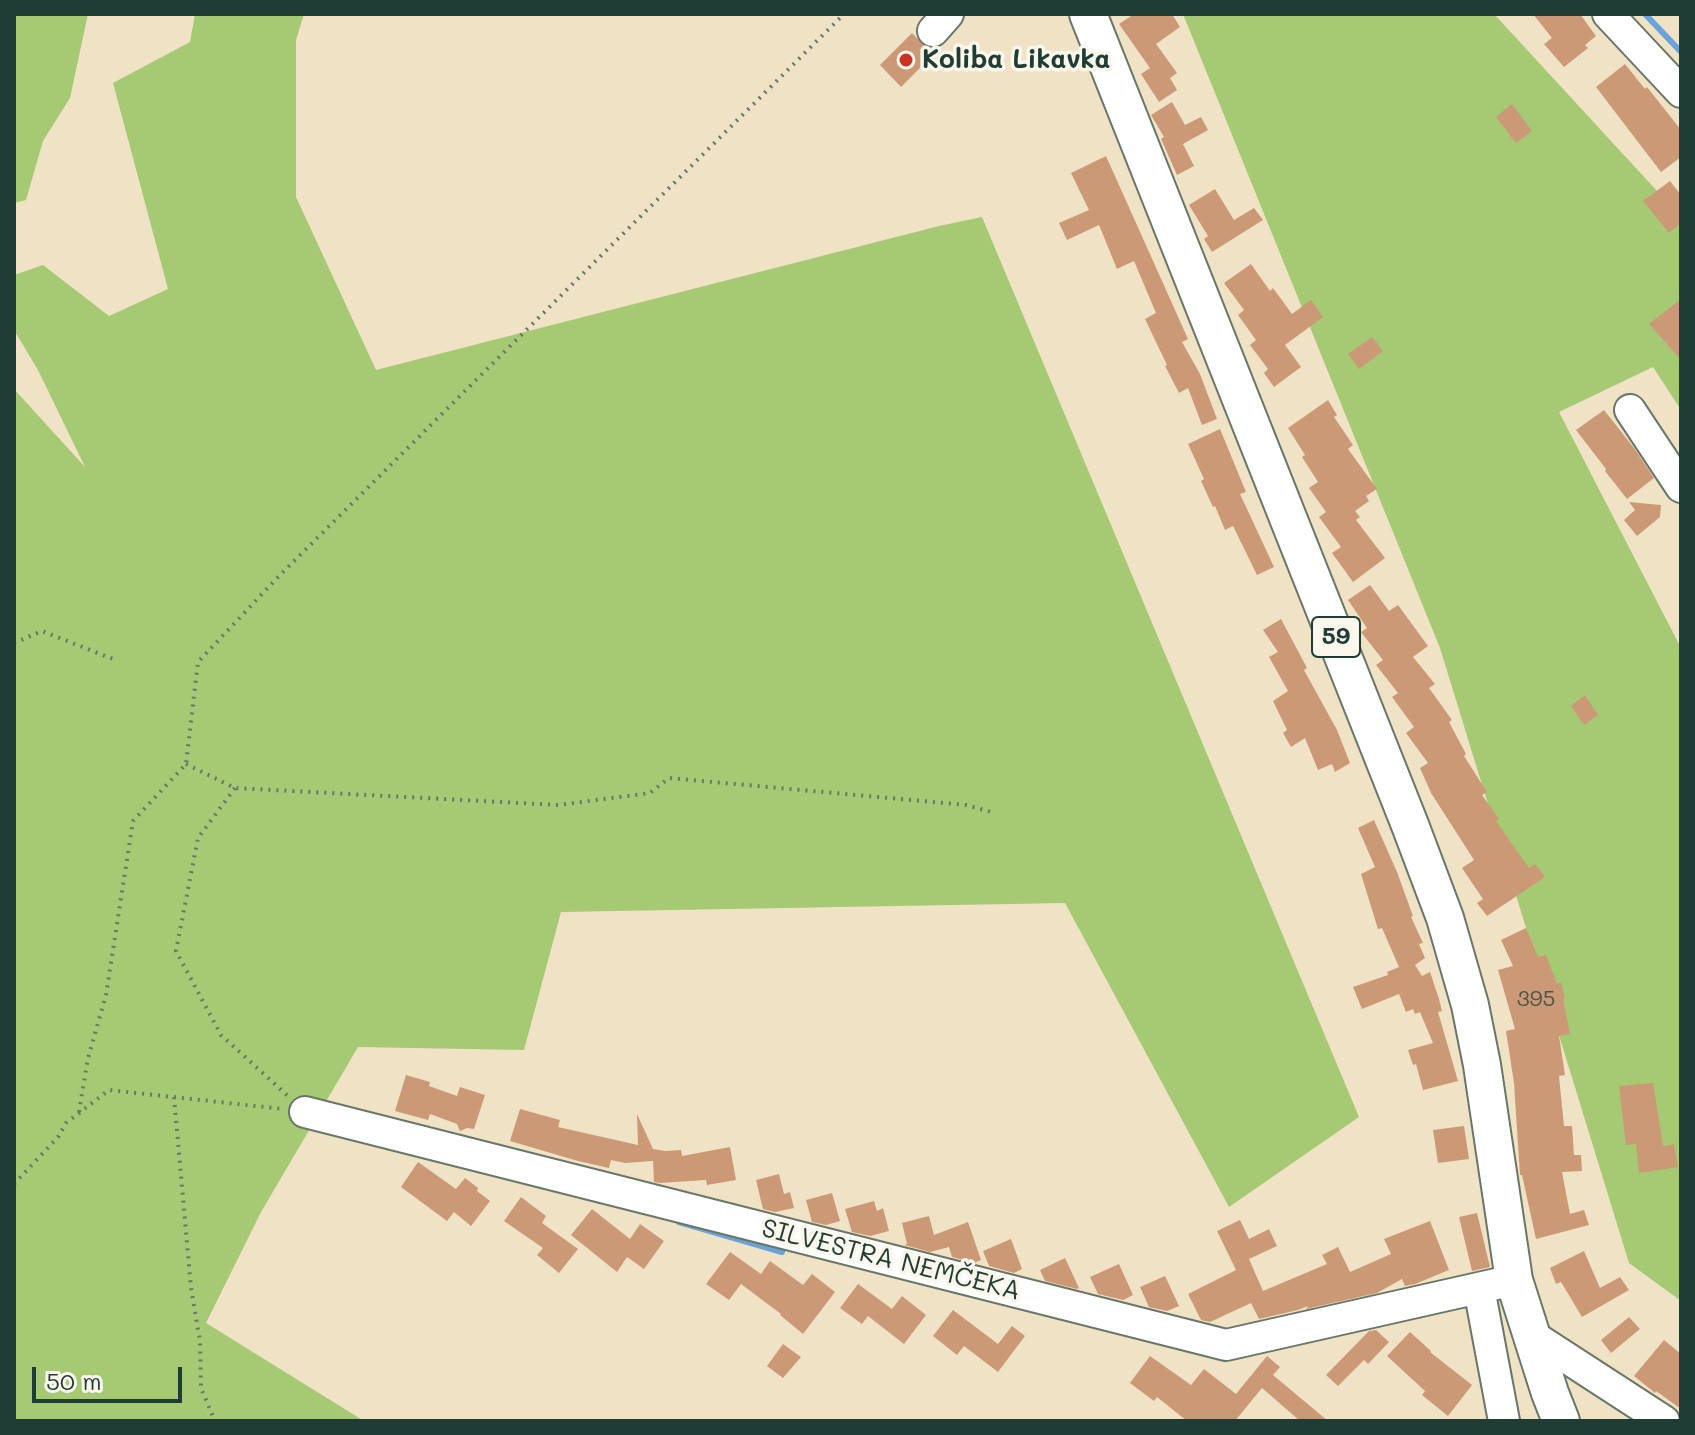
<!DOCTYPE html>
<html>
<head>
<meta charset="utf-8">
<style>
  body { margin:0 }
  #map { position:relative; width:1695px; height:1435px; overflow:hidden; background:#f0e2c5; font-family:Mali,sans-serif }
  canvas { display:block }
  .frame { position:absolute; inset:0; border:16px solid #1f3d34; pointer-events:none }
  .scale { position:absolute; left:32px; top:1367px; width:150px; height:36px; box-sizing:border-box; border:4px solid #1f3d34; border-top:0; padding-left:10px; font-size:24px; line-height:28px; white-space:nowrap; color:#1f3d34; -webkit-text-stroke:6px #fbf7ec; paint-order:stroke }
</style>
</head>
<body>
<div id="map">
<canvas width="1695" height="1435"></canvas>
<div class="frame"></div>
<div class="scale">50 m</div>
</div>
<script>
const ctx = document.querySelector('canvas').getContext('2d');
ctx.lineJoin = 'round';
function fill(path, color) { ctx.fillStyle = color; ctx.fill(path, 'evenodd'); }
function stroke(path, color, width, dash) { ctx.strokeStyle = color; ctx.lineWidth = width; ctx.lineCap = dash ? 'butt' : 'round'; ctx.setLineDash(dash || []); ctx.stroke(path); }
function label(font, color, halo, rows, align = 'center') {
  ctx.font = font + ' Mali,sans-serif'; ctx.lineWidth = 7; ctx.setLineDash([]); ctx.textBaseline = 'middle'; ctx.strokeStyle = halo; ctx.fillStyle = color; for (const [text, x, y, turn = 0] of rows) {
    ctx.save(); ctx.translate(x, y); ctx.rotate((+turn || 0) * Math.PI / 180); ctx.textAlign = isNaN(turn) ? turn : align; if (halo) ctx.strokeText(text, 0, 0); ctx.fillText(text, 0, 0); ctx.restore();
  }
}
fill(new Path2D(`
  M14,14h74l-18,84 -27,43 -17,59 -12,3z
  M195,14h109l-8,26v157l80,173 563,-144 43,-9 377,900 -130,90 -164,-304 -504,9 -37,138 -166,-3 -97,165 -55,111 158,98h-350v-1032l71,78 -47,-97 -24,-40v-55l29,-10 66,51 59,-27 -55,-206 77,-41z
  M1183,14h311l187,203v193l-28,-43 -94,45 122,236v653l-52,-38 -189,-615z`), '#a6c973');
stroke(new Path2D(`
  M1645,14l36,38
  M679,1222l103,30`), '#6aa3d9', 6);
fill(new Path2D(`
  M1134,14h38l8,13 -24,17 21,29 -7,5 7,12 -18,12 -18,-28 9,-6 -31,-44z
  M1533,14h47l16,22 -11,9 3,3 -24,19 -20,-23 8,-6z
  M912,33l21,22 -32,32 -21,-22z
  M1625,64l20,25 2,-2 34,43v27l-20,15 -65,-85z
  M1172,102l13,23 16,-8 7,13 -25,14 11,22 -17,9 -16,-36 3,-2 -13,-22z
  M1512,104l20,27 -16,12 -20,-26z
  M1106,156l82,183 -6,3 18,32 17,45 -15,6 -14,-37 -9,5 -14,-27 2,-1 -22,-46 11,-6 -22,-52 -17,8 -18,-44 -32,15 -8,-17 30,-13 -18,-37z
  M1670,181l11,14v28l-12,10 -26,-32z
  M1215,189l19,31 20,-12 9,12 -51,32 -8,-13 4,-3 -19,-31z
  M1251,264l19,27 3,-3 19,26 19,-14 12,17 -38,28 16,22 -27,20 -10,-14 4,-4 -18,-24 6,-5 -18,-25 6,-5 -20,-27z
  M1681,299v61l-32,-36z
  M1372,337l11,14 -24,18 -11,-15z
  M1328,400l9,15 -3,2 19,28 -5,4 29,40 -11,7 3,5 -14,10 5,6 -4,3 29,38 -32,24 -21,-29 9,-6 -22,-30 7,-5 -17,-24 9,-6 -16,-25 3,-2 -17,-27z
  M1604,410l30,38 20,30 -27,21 -22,-28 1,-2 -30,-39z
  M1220,429l26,63 -6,2 34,73 -17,8 -24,-49 -8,4 -10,-24 -2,1 -12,-26 3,-2 -16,-35z
  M1629,502l32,3 -1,12 -23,19 -13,-16 11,-10z
  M1370,585l19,26 9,-6 30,41 -15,11 22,27 -6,4 23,32 -3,2 17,32 -2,2 23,36 -5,3 17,24 -3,2 33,47 6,-4 10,13 -58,39 -10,-13 6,-4 -21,-31 12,-8 -43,-67 -11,-25 8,-5 -22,-30 8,-6 -22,-30 6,-4 -22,-28 7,-5 -22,-28 6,-4 -19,-28z
  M1281,619l26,49 -3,2 33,60 13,33 -15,9 -3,-8 -14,6 -13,-32 -14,9 -8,-14 4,-3 -14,-29 15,-10 -19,-34 9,-5 -15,-22z
  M1585,695l13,20 -14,10 -13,-19z
  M1374,820l23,52 16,44 -2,1 12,26 -4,1 6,14 -10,7 7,11 8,-4 9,27 3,12 -4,1 20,69 -35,9 -7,-26 -3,1 -5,-15 25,-7 -13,-31 -5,2 -2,-5 -7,3 -7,-18 -37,15 -9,-22 35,-12 -1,-3 12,-5 -17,-39 -4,1 -17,-55 14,-7 -17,-39z
  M1526,928l12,29 8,-2 11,29 4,-2 4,16 -2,1 7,35 -11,2 6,39 -6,1 5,50h8l2,29h7l1,16 -20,1 8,42 14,-4 5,15 -53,14 -14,-64h-2l-6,-92 -8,-52 9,-2 -17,-59 15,-4 -12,-26z
  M406,1075l24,7 -1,4 28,10 3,-9 25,8 -11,34 -7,-1 -7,3 -3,-7 -27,-10 -2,6 -33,-9z
  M1653,1083l10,63 11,-2 4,23 -39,6 -3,-29 -10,1 -7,-59z
  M520,1109l40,11 -2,7 80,18 -1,-31 16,35 12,2 16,-1 1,6 48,-9 6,33 -29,5 -1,-5 -46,3 -6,-1 -1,-21 -28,2 -14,-3 -2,8 -31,-7 -68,-20z
  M1464,1126l5,33 -31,4 -5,-33z
  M418,1162l38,27 9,-11 13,10 -1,3 13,10 -19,25 -17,-14 -7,9 -46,-34z
  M779,1174l5,20 6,-2 4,16 -19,4 -12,-3 -7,-29z
  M832,1193l8,28 -14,4 -14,-3 -6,-22z
  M521,1197l25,19 -4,7 36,26 -19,24 -22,-18 6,-7 -39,-27z
  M874,1201l3,10 6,-3 6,23 -19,5 -18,-4 -7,-23z
  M592,1209l38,30 10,-15 24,17 -20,28 -17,-12 -10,15 -46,-37z
  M1477,1213l13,54 -18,4 -13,-54z
  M929,1216l5,19 34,-13 13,38 -7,3 -22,-6 -3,-10 -19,5 -26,-7 3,-1 -5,-21z
  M1240,1220l9,19 20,-10 8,17 -28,13 14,32 64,-27 -5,-9 16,-8 12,25 41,-18 -7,-15 46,-18 19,49 -34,14 -10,2 -3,-7 -25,14 -71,16 2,-3 -10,4 -39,9 -8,-16 -41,19 -9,-2 -13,-26 48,-24 -19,-39z
  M1011,1239l11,30 -8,4 -25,-7 -6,-15z
  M1584,1251l16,37 20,-11 9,13 -47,27 -21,-35 -5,2 -6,-16z
  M730,1252l31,22 9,-13 33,24 9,-11 23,18 -32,42 -23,-19 1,-1 -40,-30 -12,16 -23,-16z
  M1065,1258l14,30 -2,1 -32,-8 -5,-11z
  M1119,1264l14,31 -10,5 -25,-6 -8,-17z
  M1165,1276l14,30 -12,5 -18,-4 -9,-20z
  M858,1284l34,25 10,-13 24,19 -22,29 -36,-28 -6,8 -22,-16z
  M953,1310l45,34 14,-18 13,10 -27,36 -34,-26 -7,9 -24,-19z
  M1629,1317l11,12 -29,24 -10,-13z
  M1376,1330l13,12 -21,22 -4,-4 -26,26 -12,-11 43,-44z
  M1410,1332l21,19 -1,1 42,33 -24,31 -26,-21 3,-4 -38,-35z
  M1664,1340l17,14v55l-25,-18 -1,2 -21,-17z
  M783,1344l18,13 -18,21 -16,-12z
  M1150,1356l41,29 13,-16 32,25 31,-38 13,11 -7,8 55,46h-28l-38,-33 -27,33h-48l-30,-24 -3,4 -24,-18z`), '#c97');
const minor = new Path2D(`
  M1608,14l73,78
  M933,31l15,-17
  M1630,410l51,77
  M305,1112l921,233 288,-65
  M1479,1288l25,133
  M1530,1334l134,87`);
const major = new Path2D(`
  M1088,14l322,811 35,93 25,87 12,60 32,215 36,113 11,28`);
stroke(minor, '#687767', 34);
stroke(major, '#687767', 40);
stroke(new Path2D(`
  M14,643l28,-12 71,28
  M186,764l49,24 323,17 92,-12 19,-15 297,27 29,8
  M235,788l-37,50 -22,113 45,84 68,62
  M174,1097l17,191 9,53 1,47 14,33
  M79,1112l9,-54 18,-63 27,-174 53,-57 12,-102 81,-86 565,-562
  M14,1184l44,-47 8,-14 43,-33 174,19`), '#687767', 4, [2, 6]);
stroke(minor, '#fff', 30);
stroke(major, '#fff', 36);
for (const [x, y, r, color] of [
  [906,60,8,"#c8321e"]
]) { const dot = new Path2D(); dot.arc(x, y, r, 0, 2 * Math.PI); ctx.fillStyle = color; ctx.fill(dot); stroke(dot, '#fbf7ec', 3); }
label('22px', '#4a5445', null, [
  ["395",1536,999]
]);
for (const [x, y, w] of [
  [1336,637,48]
]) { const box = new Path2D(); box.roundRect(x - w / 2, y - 20, w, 40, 6); ctx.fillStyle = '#fbf7ec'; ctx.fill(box); stroke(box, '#1f3d34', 2); }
label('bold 24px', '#1f3d34', null, [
  ["59",1336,637]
]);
label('bold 26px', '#1f3d34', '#fbf7ec', [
  ["Koliba Likavka",922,60]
], 'left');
label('26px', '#1f3d34', '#fbf7ec', [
  ["SILVESTRA NEMČEKA",891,1260,14]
]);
</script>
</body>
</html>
